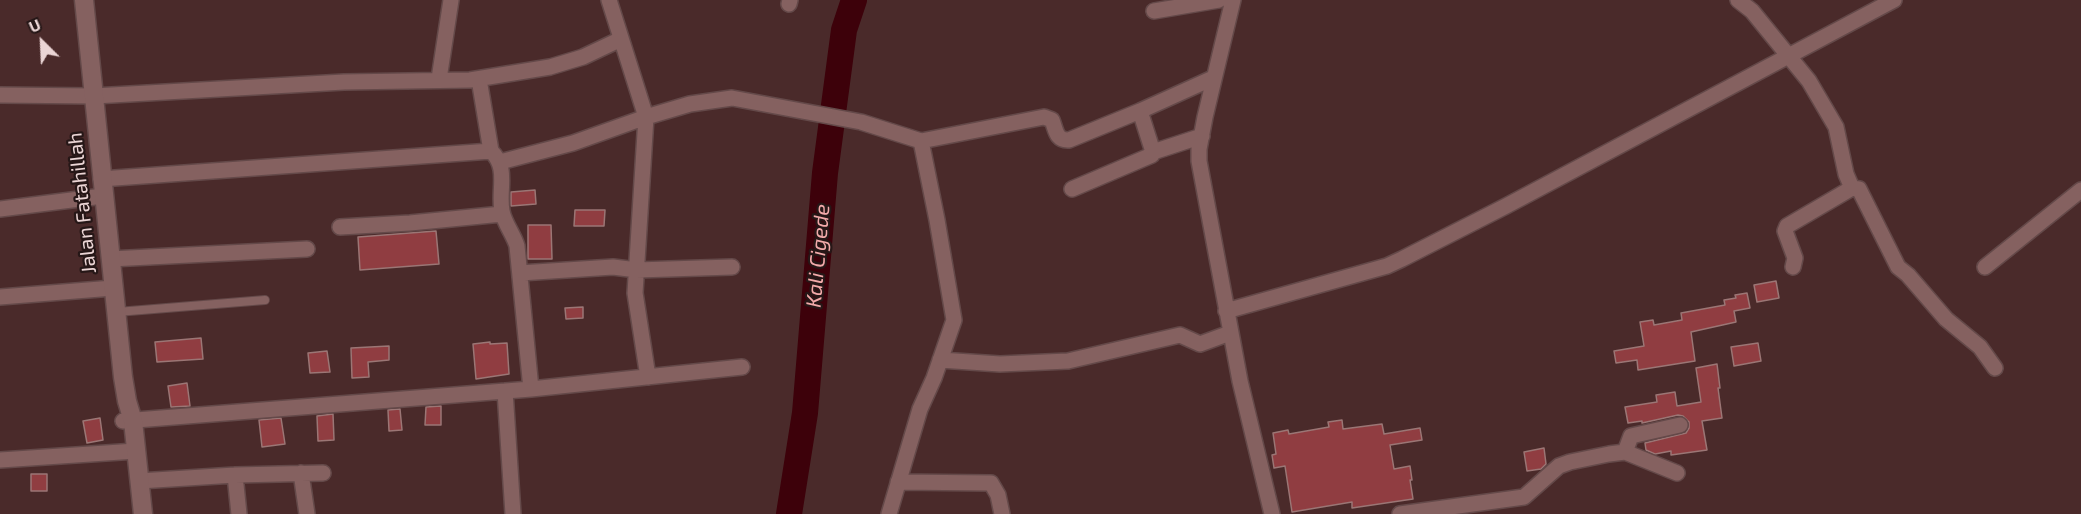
<!DOCTYPE html>
<html>
<head>
<meta charset="utf-8">
<style>
  body { margin:0 }
  #map { position:relative; width:2081px; height:514px; overflow:hidden; background:#4a2a2a; font-family:"Exo 2",sans-serif }
  canvas { display:block }
  .north { position:absolute; left:12px; top:12px; width:60px; height:60px; -webkit-text-stroke:4px #261717; paint-order:stroke; rotate:336deg; font-size:16px; font-weight:700; line-height:24px; text-align:center; color:#ebd5d5 }
  .north::after { content:''; display:block; margin:auto; width:21px; height:27px; background:#ebd5d5; clip-path:polygon(50% 0,100% 100%,50% 72%,0 100%) }
</style>
</head>
<body>
<div id="map">
<canvas width="2081" height="514"></canvas>
<div class="north">U</div>
</div>
<script>
const ctx = document.querySelector('canvas').getContext('2d');
ctx.lineJoin = 'round';
function stroke(path, color, width, dash) { ctx.strokeStyle = color; ctx.lineWidth = width; ctx.lineCap = dash ? 'butt' : 'round'; ctx.setLineDash(dash || []); ctx.stroke(path); }
function fill(path, color) { ctx.fillStyle = color; ctx.fill(path, 'evenodd'); }
function label(font, color, halo, rows, align = 'center') {
  ctx.font = font + ' "Exo 2",sans-serif'; ctx.lineWidth = 4.5; ctx.setLineDash([]); ctx.textBaseline = 'middle'; ctx.strokeStyle = halo; ctx.fillStyle = color; for (const [text, x, y, turn = 0] of rows) {
    ctx.save(); ctx.translate(x, y); ctx.rotate((+turn || 0) * Math.PI / 180); ctx.textAlign = isNaN(turn) ? turn : align; if (halo) ctx.strokeText(text, 0, 0); ctx.fillText(text, 0, 0); ctx.restore();
  }
}
stroke(new Path2D(`
  M789,514l16,-101 20,-240 19,-143 10,-30`), '#3d010a', 26);
const building = new Path2D(`
  M535,190l1,14 -25,2v-14z
  M575,210h30l-1,16h-30z
  M528,225h23l1,34h-24z
  M436,231l3,33 -79,6 -2,-33z
  M1776,281l3,17 -22,4 -3,-17z
  M1747,293l3,15 -16,3 2,11 -45,10 4,29 -57,9 -1,-10 -21,3 -2,-12 30,-5 -4,-24 13,-2 1,5 28,-5 -1,-7 44,-8 -1,-5 12,-2 -1,-3z
  M583,307v11l-17,1 -1,-11z
  M201,338l2,21 -46,3 -2,-20z
  M490,342v2l17,-1 2,31 -33,5 -3,-35z
  M1758,343l3,18 -27,5 -3,-19z
  M389,346v14l-21,2 1,15 -17,1 -1,-30z
  M327,351l3,21 -20,1 -2,-20z
  M1717,364l3,24h-2l4,30 -20,3 5,29 -36,5v-4l-16,3 -9,-4 -1,-7 41,-10 3,-5v-6l-6,-6 -5,-1 -36,8v-2l-14,2 -3,-16 32,-5 -1,-7 19,-3 2,14 24,-4 -5,-34z
  M187,383l3,23 -19,1 -3,-21z
  M441,406v19h-16l1,-18z
  M400,409l2,21 -13,1 -1,-21z
  M333,414l1,26 -16,1 -1,-25z
  M100,418l3,22 -16,3 -4,-22z
  M281,418l4,26 -23,3 -3,-27z
  M1342,420l1,9 39,-5 2,10 36,-6 2,12 -32,5 4,24 16,-3 2,14h-2l3,19 -61,9v-6l-60,10 -7,-46 -11,2 -2,-13 4,-1 -3,-21 15,-3 1,4 40,-7 -1,-5z
  M1544,448l2,16 -5,5 -14,2 -3,-19z
  M31,474h16v17h-16z`);
fill(building, '#903d41');
stroke(building, '#9b7675', 1.5);
const service = new Path2D(`
  M117,312l148,-12`);
const minor = new Path2D(`
  M609,0l37,117 -11,176 13,84
  M1233,0l-28,117 -6,32v12l41,220 32,133
  M1738,0l14,11 57,70 27,46 10,47 6,14 -65,38 -2,5 10,27 -2,9
  M789,4l1,-4
  M1154,11l65,-11
  M439,79l12,-79
  M479,79l12,72
  M0,95l94,1 250,-14 126,-2 80,-13 33,-10 38,-18
  M1153,152l49,-16
  M500,162l73,-19 73,-26 44,-13 42,-6 129,24 60,19 123,-24 8,3c4,10 4,21 17,20l71,-29 73,-33
  M101,179l390,-28c18,17 7,39 11,60 2,12 12,24 15,35l14,143
  M1852,188l7,1 39,78 10,8 38,44 34,28 15,21
  M1072,189l80,-34 1,-3 -13,-41
  M0,209l103,-13
  M340,227l70,-4 92,-9
  M110,259l197,-10
  M1985,267l96,-77
  M520,273l93,-6 24,3 95,-3
  M0,297l113,-9
  M1226,311l161,-45 15,-7 104,-53 388,-206
  M940,360l60,4 68,-3 112,-26 20,9 30,-11
  M505,391l8,123
  M123,421l408,-32 211,-22
  M1625,452l6,-16 49,-11
  M0,460l136,-9
  M301,473l6,41
  M235,475l4,39
  M139,481l96,-6 88,-2
  M898,482l93,1 7,12 4,19
  M889,514l31,-105 14,-31 20,-58 -17,-100 -16,-79
  M1400,514l124,-17 35,-31 11,-4 39,-8 16,-2 52,21`);
const tertiary = new Path2D(`
  M84,0l39,377 4,24 6,20 10,93`);
stroke(service, '#644949', 10);
stroke(minor, '#644949', 18);
stroke(tertiary, '#644949', 21);
stroke(service, '#856160', 8);
stroke(minor, '#856160', 15);
stroke(tertiary, '#856160', 18);
label('20px', '#ebd5d5', '#261717', [
  ["Jalan Fatahillah",82,203,-96]
]);
label('italic 21px', '#f3aaaa', '#261717', [
  ["Kali Cigede",818,256,-85]
]);
</script>
</body>
</html>
